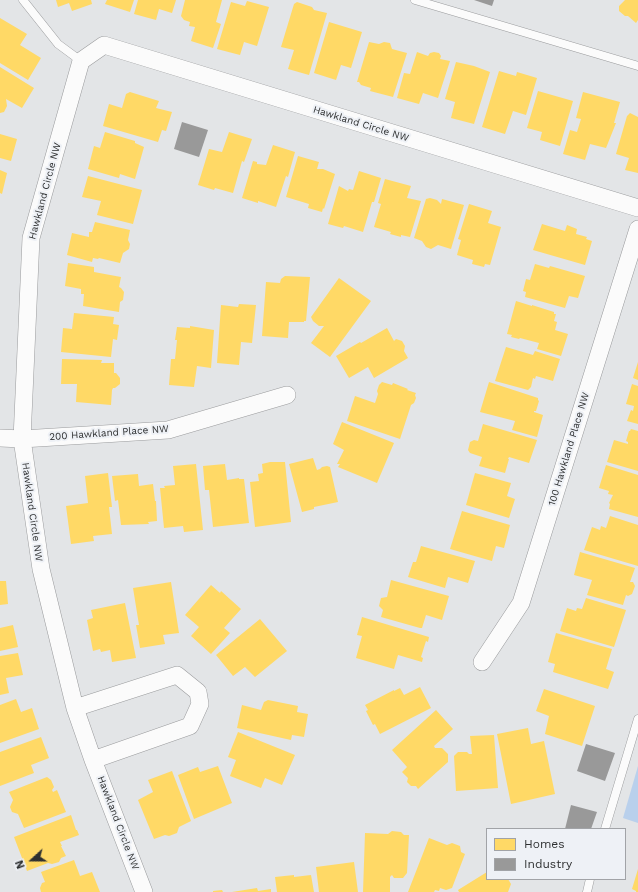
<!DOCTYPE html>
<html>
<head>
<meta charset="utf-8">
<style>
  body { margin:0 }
  #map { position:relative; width:638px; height:892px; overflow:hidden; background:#e3e5e7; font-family:"Work Sans",sans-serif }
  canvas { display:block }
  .legend { position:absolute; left:486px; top:828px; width:140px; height:52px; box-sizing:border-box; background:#eef1f6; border:1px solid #a1a3a7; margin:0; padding:5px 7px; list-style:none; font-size:12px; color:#2d2f30 }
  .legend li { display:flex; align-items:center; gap:8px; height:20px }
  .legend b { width:20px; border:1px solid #a1a3a7 }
  .north { position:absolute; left:12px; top:840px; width:40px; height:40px; -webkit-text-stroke:3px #eef1f6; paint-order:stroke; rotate:249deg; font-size:11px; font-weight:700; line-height:16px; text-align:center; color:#2d2f30 }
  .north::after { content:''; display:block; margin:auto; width:14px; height:18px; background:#2d2f30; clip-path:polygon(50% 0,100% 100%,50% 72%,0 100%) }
</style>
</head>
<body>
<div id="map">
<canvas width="638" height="892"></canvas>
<ul class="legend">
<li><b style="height:11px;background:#ffd966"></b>Homes</li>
<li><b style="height:11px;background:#999"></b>Industry</li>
</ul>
<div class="north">N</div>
</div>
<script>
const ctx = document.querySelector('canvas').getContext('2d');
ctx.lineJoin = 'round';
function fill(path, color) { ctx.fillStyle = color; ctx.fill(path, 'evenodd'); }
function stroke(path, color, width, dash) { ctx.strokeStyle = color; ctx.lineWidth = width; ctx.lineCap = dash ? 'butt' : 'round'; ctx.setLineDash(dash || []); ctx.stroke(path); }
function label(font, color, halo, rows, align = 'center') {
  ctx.font = font + ' "Work Sans",sans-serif'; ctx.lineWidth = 4; ctx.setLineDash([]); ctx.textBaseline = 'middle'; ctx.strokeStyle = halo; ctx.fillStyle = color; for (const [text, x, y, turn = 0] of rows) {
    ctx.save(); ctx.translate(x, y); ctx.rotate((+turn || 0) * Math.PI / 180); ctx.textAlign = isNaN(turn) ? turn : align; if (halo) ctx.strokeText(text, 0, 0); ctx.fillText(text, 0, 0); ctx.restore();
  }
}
fill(new Path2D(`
  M638,766v57l-15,-5z`), '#b9d0ec');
fill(new Path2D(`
  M56,0h35l1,4 -20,7 -3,-8 -11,4z
  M107,0h27l-4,12 -25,-8z
  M138,0h38l-4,13 -13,-4 -3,11 -22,-6z
  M185,0h37l-6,22 5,2 -8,24 -22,-7 4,-14 -6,-1 1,-4 -6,-2 -3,-4z
  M625,0h13v20l-2,3 -8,-7h-3l-6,-5v-5z
  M247,1l22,6 -12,39 -13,-4 -4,13 -23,-6 14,-47 14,4z
  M297,2l15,5 2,3 13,3 -18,62 -21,-6 6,-19 -13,-3 13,-43z
  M0,18l27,16 -7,11 21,13 -13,22 -28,-17z
  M329,22l33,10 -11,36 -10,-3 -5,15 -22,-7z
  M369,42l10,2 5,-2 6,1 2,6 15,4 -14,44 -23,-6 1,-3 -10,-3 -2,-3h-2z
  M417,52l11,4 2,-3 4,-1 5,1 2,3 -1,3 10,2 -12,37 -15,-5 -4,11 -22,-6 7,-25 6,1z
  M456,62l18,4 16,6 -16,52 -23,-6 4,-16 -10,-3z
  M0,67l34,21 -12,20 -16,-9 1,7 -3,6 -4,1z
  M499,71l17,5 1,-4 20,6 -11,37 -13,-4 -8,23 -23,-7z
  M538,91l35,10 -13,45 -20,-6 2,-8 -15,-4z
  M130,92l29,9 -3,7 16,4 -6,19 -4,-1 -4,12 -55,-16 6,-22 13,4 4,-14z
  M583,92l37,10 -6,21h2l-10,25 -16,-4 -5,16 -22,-6 7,-24 7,2 4,-13 -5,-1z
  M630,113l8,4v56l-13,-3 4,-12 -13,-4 11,-38z
  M105,132l30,9v2l9,4 -9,32 -15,-5 -1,4 -31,-9 6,-23 6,2z
  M229,132l23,7 -8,23 -2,-1 -9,32 -18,-5 -1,2 -16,-5 11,-36 13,3z
  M0,134l17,5 -6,22 -11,-3z
  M273,145l22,7 -7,25 -2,-1 -10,31 -18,-6v2l-16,-5 11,-37 4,1v2l9,1z
  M298,156l21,6 -2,7h6l12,5 -11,35 -1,-1 -1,4 -14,-4 1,-4 -23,-7z
  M0,170l7,3 -5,21 -2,-1z
  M359,171l22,7 -7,24h-2l-9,30 -19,-6 -1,2 -15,-4 11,-38 9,5 1,-2 4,1z
  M88,176l54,14 -9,34 -36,-9 4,-14 -19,-4z
  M385,179l26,7 -4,12 14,3 -11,36 -9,-2v2l-11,-3 1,-2 -17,-5 7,-23 -3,-1z
  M430,198l7,2 4,4 1,-5 22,6 -13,44 -13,-4 -7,4 -5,-2 -4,-6 -8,-3 12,-39z
  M469,204l23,7 -4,12 13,4 -11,38 -5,-1 -1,3 -12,-3 1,-4 -16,-5 4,-15 -3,-1z
  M95,222l35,8 -2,10 2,4 -1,5 -6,4 -3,10 -21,-5 -1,1 -5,-1 -1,4 -25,-7 5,-22 17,4v-5h3z
  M542,224l23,7 2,-6 10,4 -1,5 11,3 -1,2 6,2 -7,24 -52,-15z
  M68,263l26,4v5l27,5 -2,10 2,1 3,4 -1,8 -3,2 -1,10 -36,-6 1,-12h-3v-5l-16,-3z
  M535,264l14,4 1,-2 35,10 -7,22 -9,-2 -4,12 -40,-11 1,-5 -3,-1 3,-12 4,1z
  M285,276l25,1 -4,44h-2v1h-15l-1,16 -26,-2 4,-54 14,1 1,-4z
  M339,278l32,23 -41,56 -19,-14 13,-17h-5l-6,-5 -2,-4z
  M516,301l16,5v-1l22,7v2h2l-2,7 3,1 -2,8 13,4 -7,22 -24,-7 2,-6 -19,-5 -1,1 -8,-2 1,-2 -5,-1z
  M239,304l17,1 -4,38 -11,-1 -2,23 -22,-2 4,-58 17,2z
  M74,313l40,4 -1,7 6,1 -2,15 -4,-1 -2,18 -50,-5 2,-24 9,1z
  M190,326l24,4 -3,38 -14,-2 -3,21 -25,-2 2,-26h4l2,-19h-2l2,-13 13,1z
  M387,328l7,13 2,-2 6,2 3,5 -1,5 4,7 -34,20 -6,-11 -19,11 -13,-22 24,-14 1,1z
  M506,347l27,8 2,-4 25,8 -7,22 -17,-5 -1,3 -2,-1 -2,9 -3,3 -33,-9z
  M62,359l40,1 -1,3h13v10h2l4,5v6l-5,4h-2l-1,2 -1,15 -35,-3 1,-18h-16z
  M638,362v18l-5,-2z
  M382,382l10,3 1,-2 15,6 -1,1 9,3 -1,2 1,3 -2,5 -3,2 -11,34 -53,-18 8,-25 20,7 3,-9 -1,-3 2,-6z
  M489,382l49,16v2l1,1 -3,10h-2v1l9,3 -6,22 -25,-7 3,-9 -35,-9z
  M632,384l6,2v38l-11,-3 4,-11 2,1 1,-5 -8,-2z
  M342,422l52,21 -17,40 -39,-16 2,-3h-3l7,-14 -11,-6z
  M483,424l54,16 -8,23 -20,-6 -1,2h1l-4,14 -26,-7 3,-9 -12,-4 -2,-3 2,-8 4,-2 4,1z
  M631,429l7,2v40l-31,-9 7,-22 14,4v-2l-2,-1 3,-10h1z
  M313,458l4,12 3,-1 2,-2 5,-1 3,1 8,35 -24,5v2l-12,3 -13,-48z
  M270,462h15l6,60 -36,5 -5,-45 9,-1 -1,-7 5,-1 -1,-9z
  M196,464l7,66 -19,2 -1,-6 -19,2 -4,-40h5l-1,-2 11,-1 -2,-19z
  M225,464l2,16 12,-2v1h5l5,44 -36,4 -4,-37h-4l-2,-24z
  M606,465l32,10v42l-29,-8 1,-5 -1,-1 4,-8 -5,-1 1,-3 -10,-3z
  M108,473l4,34h-3l3,27 -19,2 1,5 -23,3 -5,-38 22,-3 -3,-27z
  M475,473l36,10 -4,13 8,3 -6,19 -43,-13z
  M138,474l1,12 14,-2 2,17h1l1,20 -9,1 1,2 -28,1 -3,-25 -3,1 -3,-25z
  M462,511l48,14 -6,23 -8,-2 -4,15 -42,-12z
  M610,516l28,9v41l-54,-16 8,-23 8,3 1,-4 5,2z
  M421,546l54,15 -7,22 -20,-6 -3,11 -37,-11 5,-15h3z
  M580,552l55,16 -5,14h3l2,4 -3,8 -4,2 -2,-1 -3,10 -36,-10 5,-15 -18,-5z
  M391,580l58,16 -7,24 -16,-5 -4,13h-2l-39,-11 2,-7 -4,-4 2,-8 6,-1z
  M0,581h6l2,23 -8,1z
  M171,582l8,51 -16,2 2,9 -25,4 -4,-23h3l-6,-37z
  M211,585l9,8 1,-2 20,18 -17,19 6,5 -19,21 -20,-18 8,-9 -14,-12z
  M586,598l40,12 -12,37 -54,-16 7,-23 9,3 1,-3 5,1z
  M125,603l11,55 -24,4 -2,-12 -9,2 -1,-3 -7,2 -6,-31 6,-2 -2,-8z
  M362,617l67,20 -1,5 -2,-1 -5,16 2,1 -1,4 -24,-7 -4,14 -38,-11 6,-22 -5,-1z
  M260,619l27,32 -32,26 -10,-10 -12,9 -17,-21z
  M13,625l5,22 -18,4v-23z
  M556,633l56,16 -6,20 8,3 -6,17 -55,-17 2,-8 -7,-2z
  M18,653l5,22 -17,3 3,15 -9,2v-39z
  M420,687l11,21 -51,26 -5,-10 -2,1 -7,-14 2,-1 -3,-5 29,-15v1l6,-3 4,7z
  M544,689l51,17 -13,40 -37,-12 4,-18 -13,-5z
  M16,699l5,13 11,-4 7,21 -39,14v-38z
  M268,700l30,6 -1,6 11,2 -4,23 -12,-2 -1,5 -54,-12 5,-23 19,5 3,-8z
  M436,710l17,19 -19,17 1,2h7l6,6v8l-30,27 -2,-3h-5l-4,-4 1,-4 -6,-6 5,-5 -15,-17z
  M528,728l3,16 13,-3 11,53 -44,10 -14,-70z
  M238,732l57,23 -13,30 -17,-7 -4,10 -31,-12 6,-16 -8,-3z
  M494,735l4,53 -42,3 -2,-35 4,-4h9l2,2h3l-2,-18z
  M41,737l8,21 -18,7 3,8 -34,13v-34z
  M218,766l14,37 -38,16 -16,-44 20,-8 2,5z
  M172,771l19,50 -12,6 -2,6 -8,3 -4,-1 -11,4 -16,-39 15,-8 -5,-12z
  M47,777l4,3 3,7 -2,3 1,2 4,-2 9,22 -42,16 -6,-14 -6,-2 -2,-5 3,-7 -4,-8z
  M71,815l5,15h1l2,5 -19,7 2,4h-1l5,10 -5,2 -2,4 -7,2 -4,-1 -21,8 -13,-34z
  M392,831l9,1 3,3h5l-2,38 -4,5h-9l-2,-3 -2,2v15h-27l2,-59 23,1z
  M429,838l18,7 5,-2 8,3 1,6 4,2 -13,34 -6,2 -6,-2 -1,3 -4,-1 -1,2h-26z
  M74,860l6,16 12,-4 8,20h-59l-1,-4 2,-5 3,-1 -4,-10z
  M354,862l4,30h-39l-3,-25z
  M638,869v23h-2v-1l-4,-2z
  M487,872v7h21l3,5 -3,8h-49l-1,-2z
  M294,875v2l17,-2 3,17h-37l-2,-15z
  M257,888l1,3 13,-2v3h-39z
  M222,890l1,2h-10v-1z`), '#ffd966');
fill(new Path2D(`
  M474,0h20l-2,6z
  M182,122l26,8 -9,27 -25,-8z
  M586,744l29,9 -10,28 -28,-10z
  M571,805l26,7 -6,17h-26z`), '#999');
const service = new Path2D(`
  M23,0l35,44 23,17
  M415,0l223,66
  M605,829l33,-110
  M587,892l3,-13`);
const minor = new Path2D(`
  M0,438l22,1 146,-9 119,-35
  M482,662l39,-59 117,-374
  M75,708l102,-33 21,17 2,12 -10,22 -97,34
  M144,892l-51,-132 -18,-52 -34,-139 -19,-130 9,-201 50,-177 23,-16 534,163`);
stroke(service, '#9a9b9d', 9);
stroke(minor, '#9a9b9d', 18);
stroke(service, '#fbfbfb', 8);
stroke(minor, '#fbfbfb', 17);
label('10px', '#2d2f30', '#eef1f6', [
  ["Hawkland Circle NW",361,124,17],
  ["Hawkland Circle NW",45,191,-75],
  ["200 Hawkland Place NW",109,433,-4],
  ["100 Hawkland Place NW",569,449,-73],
  ["Hawkland Circle NW",32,512,82],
  ["Hawkland Circle NW",118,823,69]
]);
</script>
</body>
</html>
